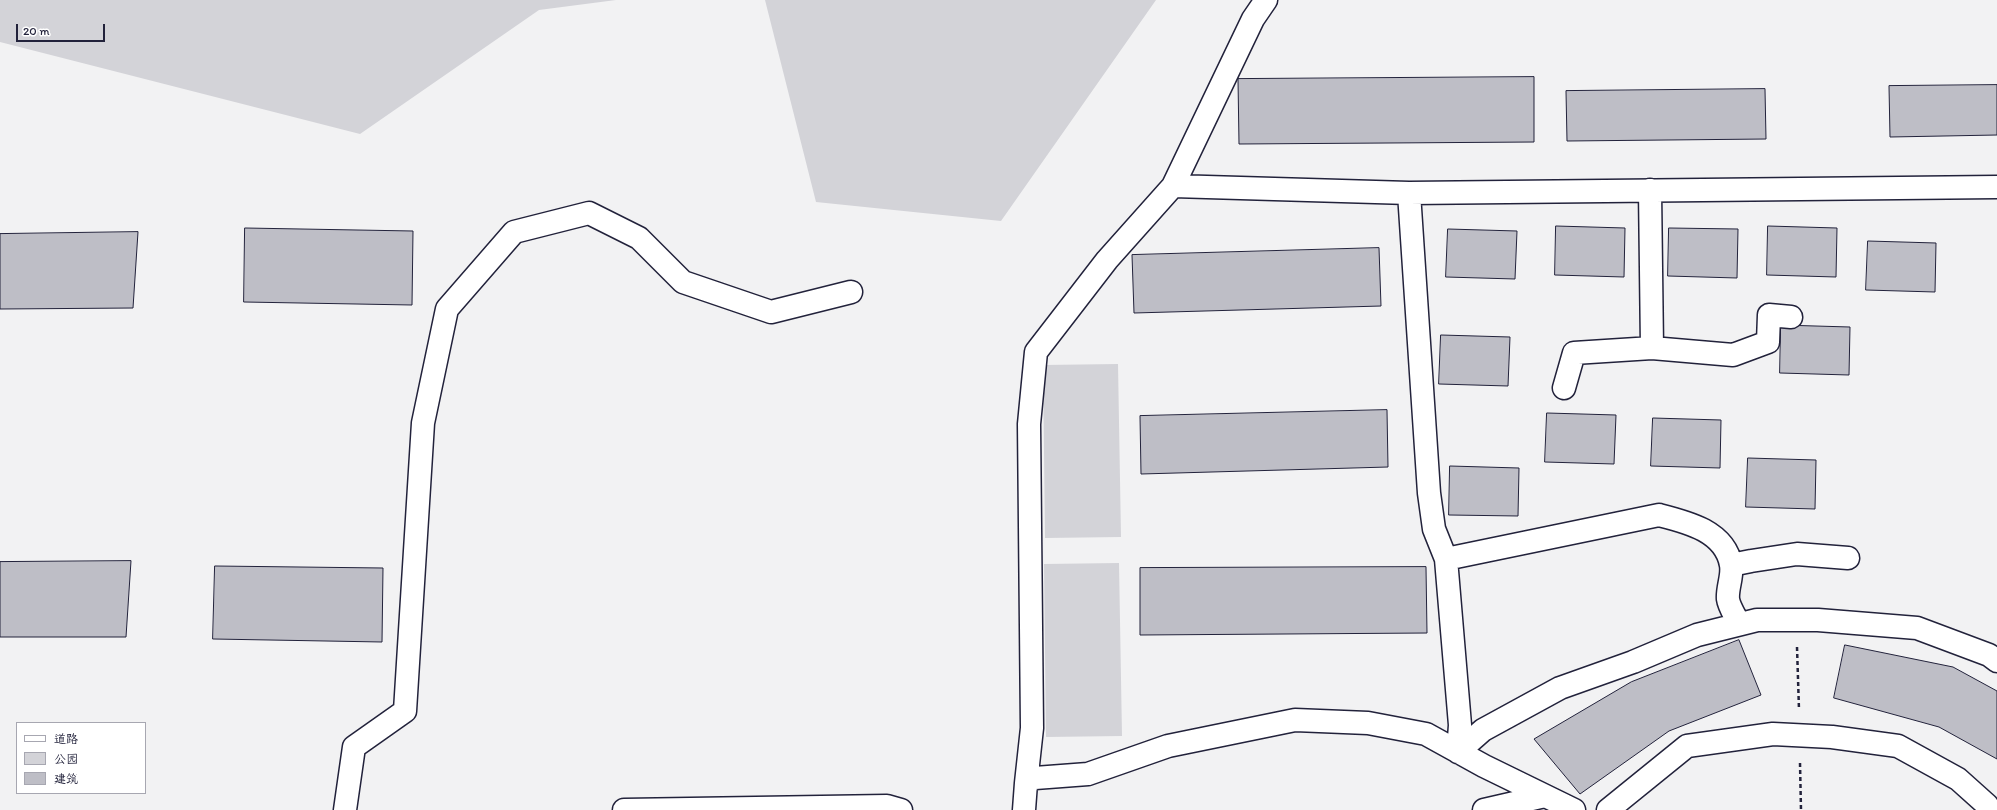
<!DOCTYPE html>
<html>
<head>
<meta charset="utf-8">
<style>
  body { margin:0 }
  #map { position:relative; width:1997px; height:810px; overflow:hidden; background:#f2f2f3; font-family:Itim,"LXGW WenKai TC",sans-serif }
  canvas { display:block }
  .legend { position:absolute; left:16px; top:722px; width:130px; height:72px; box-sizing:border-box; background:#fff; border:1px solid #a7a7b1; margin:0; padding:5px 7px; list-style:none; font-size:12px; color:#22223b }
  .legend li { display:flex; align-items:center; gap:8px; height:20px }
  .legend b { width:20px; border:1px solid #a7a7b1 }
  .scale { position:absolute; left:16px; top:24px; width:89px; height:18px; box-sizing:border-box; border:2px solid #22223b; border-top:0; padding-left:5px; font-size:12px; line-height:14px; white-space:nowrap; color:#22223b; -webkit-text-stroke:3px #fff; paint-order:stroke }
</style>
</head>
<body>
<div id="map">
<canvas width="1997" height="810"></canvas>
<ul class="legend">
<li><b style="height:5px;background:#fff"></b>道路</li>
<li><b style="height:11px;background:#d3d3d8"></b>公园</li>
<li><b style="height:11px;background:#bebec6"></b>建筑</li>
</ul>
<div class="scale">20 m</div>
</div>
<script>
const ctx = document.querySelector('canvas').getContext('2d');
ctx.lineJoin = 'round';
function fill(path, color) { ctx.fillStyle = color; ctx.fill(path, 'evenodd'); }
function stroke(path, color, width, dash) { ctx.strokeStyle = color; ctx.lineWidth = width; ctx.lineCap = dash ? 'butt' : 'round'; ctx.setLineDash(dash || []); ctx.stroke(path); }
fill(new Path2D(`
  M0,0h616l-77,10 -179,124 -360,-92z
  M765,0h391l-155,221 -185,-19z
  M1118,364l3,173 -76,1 -2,-173z
  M1119,563l3,173 -76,1 -2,-173z`), '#d3d3d8');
const building = new Path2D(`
  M1534,77v65l-295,2 -1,-65z
  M1997,85v50l-107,2 -1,-51z
  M1765,89l1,50 -199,2 -1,-50z
  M1556,226l69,2 -1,49 -69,-2z
  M1768,226l69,2 -1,49 -69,-2z
  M245,228l168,3 -1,74 -168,-3z
  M1669,228l69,1 -1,49 -69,-2z
  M1448,229l69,2 -2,48 -69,-2z
  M138,232l-5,76 -133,1v-75z
  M1868,241l68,2 -1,49 -69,-2z
  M1379,248l2,58 -247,7 -2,-58z
  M1781,325l69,2 -1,48 -69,-2z
  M1441,335l69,2 -2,49 -69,-2z
  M1387,410l1,57 -247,7 -1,-58z
  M1547,413l69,2 -2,49 -69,-2z
  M1653,418l68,2 -1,48 -69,-2z
  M1748,458l68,2 -1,49 -69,-2z
  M1450,466l69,2 -1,48 -69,-1z
  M131,561l-5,76h-126v-75z
  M215,566l168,2 -1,74 -169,-3z
  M1426,567l1,66 -287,2v-67z
  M1739,640l22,55 -92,36 -89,63 -46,-55 97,-57z
  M1845,645l108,22 44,24v68l-58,-32 -105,-29z`);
fill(building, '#bebec6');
stroke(building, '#22223b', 1);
const minor = new Path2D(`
  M1173,186l236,7 588,-6
  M1409,193l20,300 5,36 12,30 14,166 -2,27 25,-22 77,-42 73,-26 64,-27 60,-15h61l99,8 72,27 8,6
  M1652,348l81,7 35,-13 1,-27 22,2
  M1564,388l10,-35 78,-5 -2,-158
  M1446,559l213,-44c28,7 66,16 72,50 2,11 -4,23 -3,34 1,8 8,18 11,25
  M1731,565l20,-4 46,-7 51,4
  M1026,783l6,-55 -3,-304 7,-72 71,-92 66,-74 80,-167 13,-19
  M345,810l9,-63 51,-36 18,-288 24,-114 67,-77 75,-19 50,25 44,44 88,30 80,-20
  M624,810l263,-4 14,4
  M1024,810l2,-27 9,-5 53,-4 80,-28 127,-26 73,3 58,11 58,32 90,44
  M1484,810l61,-14
  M1608,810l79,-64 86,-12 59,3 66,9 60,33 29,26 3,5`);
stroke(minor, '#22223b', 25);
stroke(new Path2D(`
  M1797,647l2,63
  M1800,763l1,47`), '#22223b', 2.5, [4, 3]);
stroke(minor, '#fff', 22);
</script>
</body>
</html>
